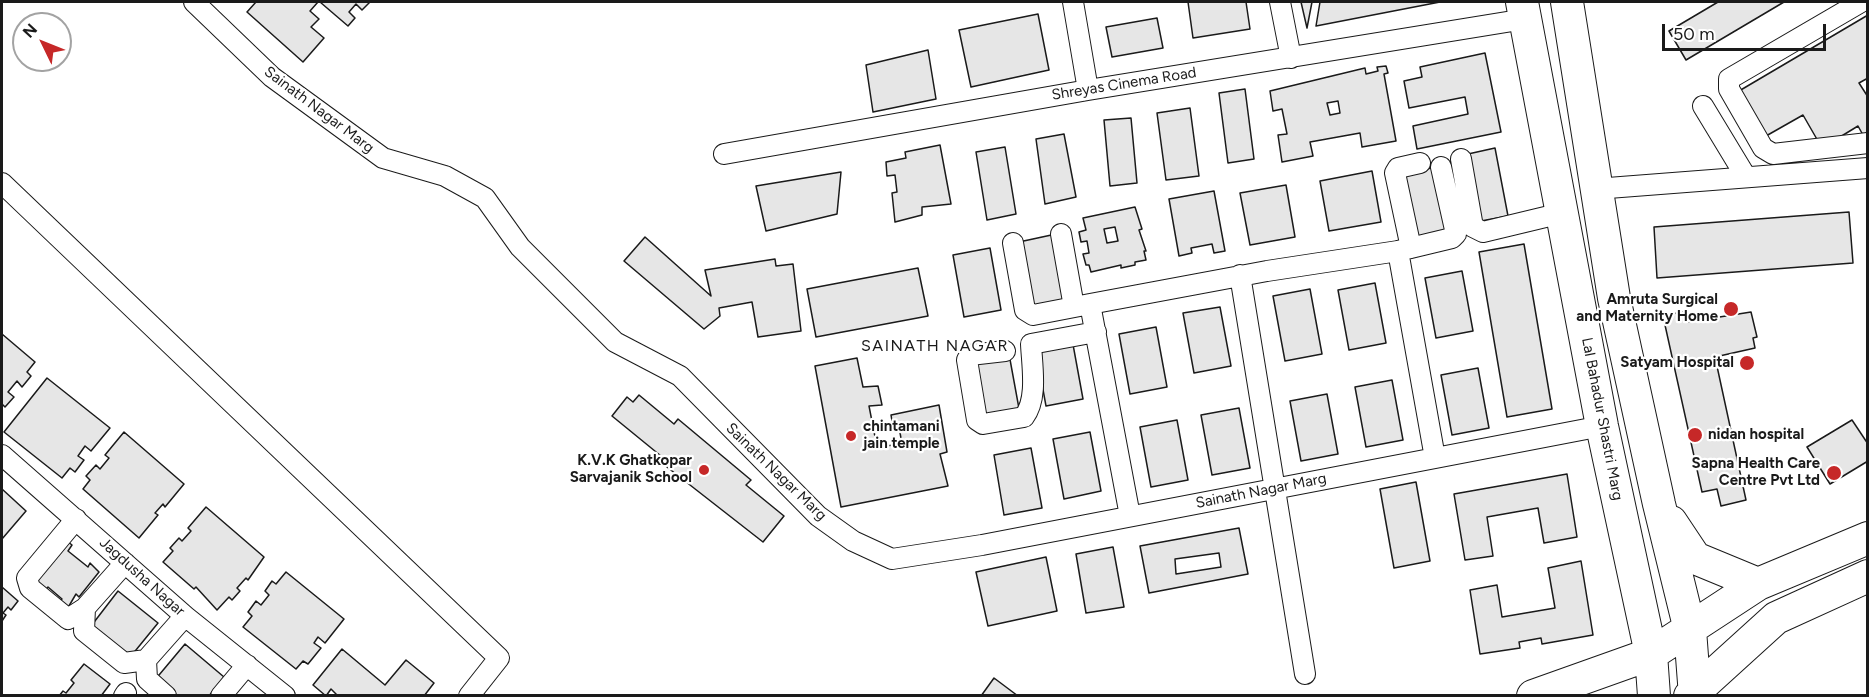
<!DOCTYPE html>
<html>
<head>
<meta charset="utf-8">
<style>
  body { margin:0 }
  #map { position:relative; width:1869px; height:697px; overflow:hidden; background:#fff; font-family:Figtree,sans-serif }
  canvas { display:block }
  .frame { position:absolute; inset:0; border:3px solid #1a1a1a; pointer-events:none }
  .north { position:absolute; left:12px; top:12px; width:60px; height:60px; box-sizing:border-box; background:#fff; border:2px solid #a3a3a3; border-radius:50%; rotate:313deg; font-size:16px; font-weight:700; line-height:24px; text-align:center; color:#1a1a1a }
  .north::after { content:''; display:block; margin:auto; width:21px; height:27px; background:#c62828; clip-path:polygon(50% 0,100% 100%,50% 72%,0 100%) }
  .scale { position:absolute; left:1662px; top:24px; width:164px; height:27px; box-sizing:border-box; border:3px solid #1a1a1a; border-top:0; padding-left:8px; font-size:18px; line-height:21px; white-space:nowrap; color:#1a1a1a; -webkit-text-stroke:4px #fff; paint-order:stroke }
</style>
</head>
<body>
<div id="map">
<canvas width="1869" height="697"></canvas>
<div class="frame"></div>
<div class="north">N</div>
<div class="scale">50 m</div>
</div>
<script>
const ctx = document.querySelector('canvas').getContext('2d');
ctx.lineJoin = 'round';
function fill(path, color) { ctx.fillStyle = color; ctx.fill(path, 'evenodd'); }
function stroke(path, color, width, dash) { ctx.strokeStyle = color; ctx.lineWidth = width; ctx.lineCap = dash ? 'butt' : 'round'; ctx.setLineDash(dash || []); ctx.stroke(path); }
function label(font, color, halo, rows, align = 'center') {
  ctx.font = font + ' Figtree,sans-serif'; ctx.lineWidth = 4.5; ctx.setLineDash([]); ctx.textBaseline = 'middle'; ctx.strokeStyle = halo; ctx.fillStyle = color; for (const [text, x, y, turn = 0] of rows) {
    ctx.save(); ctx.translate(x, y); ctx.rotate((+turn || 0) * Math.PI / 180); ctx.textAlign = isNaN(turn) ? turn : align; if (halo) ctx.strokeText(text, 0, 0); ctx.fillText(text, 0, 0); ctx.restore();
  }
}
const building = new Path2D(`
  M256,2h62l-8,9 9,8 -8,8 13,11 -21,24 -56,-50z
  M320,2h50l-8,8 -6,-6 -7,8 6,6 -7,8z
  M1188,2h58l4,27 -57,9z
  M1301,2h11l-5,26z
  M1320,2h120l-124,24z
  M1718,2h66l-98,58 -17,-29z
  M1038,14l11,56 -78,17 -12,-57z
  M1868,15v63l-9,5 9,14v35l-5,3 -5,-9 -36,22 -19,-33 -37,21 -27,-45z
  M1157,18l6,30 -51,9 -6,-30z
  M928,50l8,49 -63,13 -7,-47z
  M1485,53l16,79 -84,17 -4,-23 55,-12 -3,-17 -56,11 -5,-27 18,-4 -2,-10z
  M1386,66l2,7 -4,1 12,67 -34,6 -2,-14 -50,9 3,14 -31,6 -4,-27 9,-1 -5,-25 -9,2 -3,-20 95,-23 1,6 12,-3 -1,-4z
  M1245,89l9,70 -26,4 -9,-70z
  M1338,101l2,12 -10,2 -3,-12z
  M1190,108l9,68 -33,4 -9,-67z
  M1131,118l6,65 -27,3 -6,-66z
  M1064,134l12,63 -31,7 -9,-65z
  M940,145l11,59 -29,3v8l-27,7 -3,-29 5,-1 -2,-17 -8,1 -1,-14 20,-4 -1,-6z
  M1005,147l11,67 -29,6 -11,-68z
  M1495,148l13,68 -27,5 -13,-67z
  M1436,167l13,65 -33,7 -13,-65z
  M1372,171l9,51 -52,9 -9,-50z
  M841,172l-4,42 -71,17 -10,-45z
  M1286,185l9,52 -45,8 -10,-52z
  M1214,191l11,60 -11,2 -2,-9 -21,4 1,5 -13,3 -10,-57z
  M1135,207l7,22 -3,1 7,21h-2l2,9 -11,2v3l-14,3v-3l-30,7 -2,-7h-3l-3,-11 6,-1 -2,-12 -6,1 -2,-10 7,-2 -3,-12zM1115,227l3,14 -11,2 -3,-14z
  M1849,212l4,51 -196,15 -3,-51z
  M1056,234l13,70 -38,7 -12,-69z
  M645,237l66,59 -6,-26 70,-11 1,7 17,-2 8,67 -43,6 -6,-35 -33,6 1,8 -16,13 -80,-68z
  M1524,244l28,165 -45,8 -28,-165z
  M990,248l11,62 -37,7 -11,-62z
  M918,268l10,48 -112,21 -9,-48z
  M1462,271l11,60 -37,7 -11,-60z
  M1375,283l11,60 -37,7 -11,-60z
  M1310,289l12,65 -37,7 -12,-65z
  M1220,307l11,59 -37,7 -11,-60z
  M1686,311l2,11 63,-10 6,25 -4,1 2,10 -40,9 31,143 -25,6 -4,-17 -15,3 -39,-176z
  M1156,327l11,60 -37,7 -11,-60z
  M2,334l33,28 -8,10 4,4 -9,11 -5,-6 -9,11 6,5 -9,10 -3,-3z
  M1072,339l11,60 -37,7 -11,-60z
  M1009,354l11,60 -37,7 -11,-60z
  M857,358l6,29 15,-1 4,19 -13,1 8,41 25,-3 -3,-17h-6l-2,-12 48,-10 8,47 -7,2 8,32 -107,21 -26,-141z
  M1478,368l11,60 -37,7 -11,-60z
  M47,378l63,50 -19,23 -6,-5 -7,10 6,4 -9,12 -5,-4 -8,10 -58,-46z
  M1392,380l11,60 -37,7 -11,-60z
  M1327,394l11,60 -37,7 -11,-60z
  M639,395l35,29 4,-5 73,61 -5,5 38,31 -21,26 -105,-82 3,-4 -49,-40 15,-19 6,5z
  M1239,408l11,60 -38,7 -11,-60z
  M1177,420l11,60 -37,7 -11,-60z
  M1852,420l16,24v17l-38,23 -23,-37z
  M124,432l60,52 -19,23 -2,-3 -8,9 3,2 -19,23 -56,-49 7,-9 -4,-4 10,-11 4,4 9,-11 -4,-3z
  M1090,432l11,59 -37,8 -11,-60z
  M1031,448l11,60 -38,7 -10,-60z
  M1567,474l10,63 -33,6 -6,-35 -51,9 6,39 -28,4 -11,-66z
  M1416,482l14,79 -36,7 -14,-79z
  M2,489l24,22 -24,28z
  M206,507l58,50 -16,23 -2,-2 -9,10 3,3 -8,9 -3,-3 -12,13 -21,-23 -2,2 -31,-27 10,-11 -3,-3 9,-10 3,3 9,-10 -3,-3z
  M1239,528l9,46 -99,19 -9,-47zM1219,553l2,14 -45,7 -1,-15z
  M67,541l5,4 -4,6 20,16 2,-4 9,9 -20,25 -3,-3 -10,17 -9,-7 5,-5 -14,-12 -5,6 -11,-10z
  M1113,547l11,60 -38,6 -10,-59z
  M1046,557l11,54 -69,15 -12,-54z
  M1581,561l12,74 -51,9 -1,-6 -22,4 1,6 -40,6 -10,-64 27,-5 5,32 53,-9 -7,-40z
  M286,572l58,47 -19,24 -7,-6 -4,6 7,5 -13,16 -5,-3 -7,8 -53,-42 9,-11 -4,-4 8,-11 5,4 8,-10 -4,-4 7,-10 4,3z
  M2,587l16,14 -7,9 -3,-3 -5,6 3,2 -4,6z
  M118,591l40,32 -31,38 -39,-31z
  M185,644l39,33 -15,19h-37l-18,-15z
  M342,649l43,36 21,-25 28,23 -10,13h-86l-7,-7 -5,7 -13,-11z
  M84,664l26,20 -9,12h-42l4,-5 3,2 8,-10 -3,-3z
  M994,678l24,18h-37z`);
fill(building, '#e6e6e6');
stroke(building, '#1a1a1a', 1.5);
const street = new Path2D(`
  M194,2l78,75 111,81 62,18 40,22 35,49 95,95 65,34 138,140 35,25 39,18 90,-14 620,-119
  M1073,2l15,88
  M1280,2l11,56
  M1861,2l-132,77v10l34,59 10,6 95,-11
  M1703,106l43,71
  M724,154l364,-64 437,-71
  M1461,159l12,68 10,5 79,-19
  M2,183l497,475 -30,38
  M1595,189l273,-21
  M1061,234l13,73
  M1013,243l12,67 8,5 57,-11
  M1411,248l-16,-75 3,-5 22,-5
  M1398,251l54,-13 4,-4 -15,-67
  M1240,275l65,399
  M1005,351l-35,4 -3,5 10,60 6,4 41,-7c14,-18 8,-51 7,-73l65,-12
  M2,455l183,161 100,80
  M1130,516l-40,-212 177,-33 131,-20 37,207
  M76,519l-49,59 3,10 38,31 17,-11 40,-45
  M85,608l-1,23 40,32 22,-3 39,-44
  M146,660l1,19 19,17
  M124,696l2,-3
  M221,696l26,-31`);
const primary = new Path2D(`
  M1522,2l80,424 49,228 3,42
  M1567,2l47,296 45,206 31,126 5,66
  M1671,522l24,36 63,26
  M1533,696l118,-42 107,-70 110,-46
  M1690,696l86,-78 92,-42`);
stroke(street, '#1a1a1a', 22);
stroke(primary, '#1a1a1a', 34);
stroke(street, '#fff', 20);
stroke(primary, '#fff', 32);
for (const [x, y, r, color] of [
  [1731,309,8,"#c62828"],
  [1747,363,8,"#c62828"],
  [1695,435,8,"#c62828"],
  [851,436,6,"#c62828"],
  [704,470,6,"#c62828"],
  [1834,473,8,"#c62828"]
]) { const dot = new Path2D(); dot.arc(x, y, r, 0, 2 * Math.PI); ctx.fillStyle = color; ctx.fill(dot); stroke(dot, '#fff', 2); }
label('15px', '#1a1a1a', '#fff', [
  ["Shreyas Cinema Road",1124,84,-9],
  ["Sainath Nagar Marg",319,110,37],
  ["Lal Bahadur Shastri Marg",1602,419,79],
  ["Sainath Nagar Marg",776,472,44],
  ["Sainath Nagar Marg",1261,491,-11],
  ["Jagdusha Nagar",142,577,42]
]);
label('bold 15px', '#1a1a1a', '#fff', [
  ["Amruta Surgical",1718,300],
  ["and Maternity Home",1718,317],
  ["Satyam Hospital",1734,363],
  ["chintamani",863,427,"left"],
  ["jain temple",863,444,"left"],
  ["nidan hospital",1708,435,"left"],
  ["K.V.K Ghatkopar",692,461],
  ["Sarvajanik School",692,478],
  ["Sapna Health Care",1820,464],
  ["Centre Pvt Ltd",1820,481]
], 'right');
ctx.letterSpacing = '1.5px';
label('16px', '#1a1a1a', '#fff', [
  ["SAINATH NAGAR",935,346]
]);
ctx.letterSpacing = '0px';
</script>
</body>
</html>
